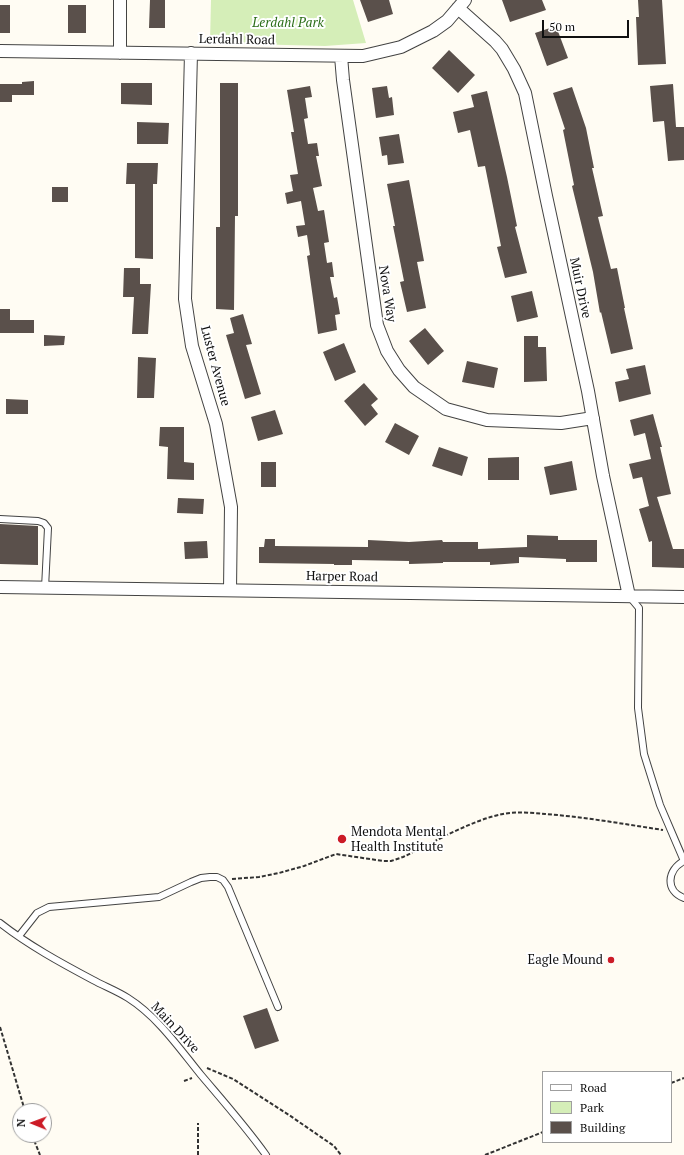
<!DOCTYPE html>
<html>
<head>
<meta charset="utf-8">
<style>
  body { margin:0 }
  #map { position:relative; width:684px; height:1155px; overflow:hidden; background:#fffcf3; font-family:"PT Serif",serif }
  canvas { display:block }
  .legend { position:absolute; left:542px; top:1071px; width:130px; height:72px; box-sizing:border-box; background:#fff; border:1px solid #9f9f9f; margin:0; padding:5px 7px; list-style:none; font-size:12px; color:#101010 }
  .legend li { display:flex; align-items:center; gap:8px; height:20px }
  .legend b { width:20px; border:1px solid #9f9f9f }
  .north { position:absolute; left:12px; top:1103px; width:40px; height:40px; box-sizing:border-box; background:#fff; border:1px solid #9f9f9f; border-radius:50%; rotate:271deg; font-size:11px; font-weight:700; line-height:16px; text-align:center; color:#101010 }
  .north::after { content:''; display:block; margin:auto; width:14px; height:18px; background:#cc1b26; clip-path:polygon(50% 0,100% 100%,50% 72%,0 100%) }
  .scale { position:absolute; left:542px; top:20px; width:87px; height:18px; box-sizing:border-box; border:2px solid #101010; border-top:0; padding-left:5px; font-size:12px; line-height:14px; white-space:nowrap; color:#101010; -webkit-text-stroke:3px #fff; paint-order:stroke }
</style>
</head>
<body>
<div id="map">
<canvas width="684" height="1155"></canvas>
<ul class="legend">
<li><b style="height:5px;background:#fff"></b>Road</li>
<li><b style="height:11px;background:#d5eeb8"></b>Park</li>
<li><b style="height:11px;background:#5a504b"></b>Building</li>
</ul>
<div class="north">N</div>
<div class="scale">50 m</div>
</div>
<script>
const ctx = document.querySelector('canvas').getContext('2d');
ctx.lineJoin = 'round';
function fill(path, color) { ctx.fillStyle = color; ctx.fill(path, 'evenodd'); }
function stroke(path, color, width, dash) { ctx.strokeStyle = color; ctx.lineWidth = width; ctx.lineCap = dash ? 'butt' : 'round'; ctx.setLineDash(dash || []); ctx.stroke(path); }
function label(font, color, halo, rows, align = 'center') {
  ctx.font = font + ' "PT Serif",serif'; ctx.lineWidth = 4; ctx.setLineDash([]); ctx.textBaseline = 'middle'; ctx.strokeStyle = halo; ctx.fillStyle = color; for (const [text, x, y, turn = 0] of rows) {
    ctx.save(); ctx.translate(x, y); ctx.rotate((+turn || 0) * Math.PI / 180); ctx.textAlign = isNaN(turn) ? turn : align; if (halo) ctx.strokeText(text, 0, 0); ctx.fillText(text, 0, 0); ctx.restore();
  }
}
fill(new Path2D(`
  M211,0h142l13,43 -41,3 -115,-3z`), '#d5eeb8');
fill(new Path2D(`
  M150,0h15v28h-16z
  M360,0h29l4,14 -25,8z
  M502,0h40l4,10 -36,12z
  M638,0h24l4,64 -28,1 -2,-48h3z
  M0,5h10v28h-10z
  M68,5h18v28h-18z
  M556,26l12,32 -21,8 -12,-33z
  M449,50l26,25 -17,18 -26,-25z
  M34,81v14h-22v7h-12v-18h22v-2z
  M121,83h31v22l-31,-1z
  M220,83h18v133h-3l-1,94 -18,-1v-82h4z
  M673,84l3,43h8v33l-16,1 -4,-40 -11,1 -3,-36z
  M310,86l2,11 -7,1 3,20 -4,1 4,25 9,-1 2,13h-3l6,30 -9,2 5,23 6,-1 5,32 -5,1 3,20 5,-1 2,15h-4l4,21 3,-1 3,17 -5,1 2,15 -19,4 -11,-78 3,-1 -3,-20 -9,2 -2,-11 9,-1 -4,-24 -14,3 -2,-11 8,-2 -3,-16 8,-1 -7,-42h3l-7,-42z
  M387,86l2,12 3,-1 2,18 -18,3 -4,-30z
  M572,87l14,41 8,40h-2l11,48 -5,1 13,52 6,-1 8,40h-1l9,41 -22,5 -10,-42 -1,1 -7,-41 -21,-86 2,-1 -11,-55 2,-1 -12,-36z
  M487,91l20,86 10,49 -2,1 12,46 -22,5 -8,-31 4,-1 -16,-80 -7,1 -8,-37 -12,3 -5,-21 21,-5 -3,-12z
  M137,122l32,1 -1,21h-31z
  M399,134l5,29 -16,2 -1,-10 -5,1 -3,-19z
  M127,163h31l-1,21h-4v75l-18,-1v-74h-9z
  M409,180l15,81 -7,1 9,46 -19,4 -7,-30 4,-1 -11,-55h2l-8,-42z
  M52,187h16v15h-16z
  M124,268h16v16h11l-3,50h-16l2,-37h-11z
  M532,291l6,26 -21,5 -6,-26z
  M0,309h10v11h24v13h-34z
  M243,314l9,30 -6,1 15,49 -16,5 -19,-64 8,-2 -4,-15z
  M425,328l19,23 -16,14 -19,-24z
  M44,335l21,1 -1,9 -20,1z
  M524,336h14v11h8l1,34 -23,1z
  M344,343l12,29 -21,9 -12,-29z
  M138,357l18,1 -2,40h-17z
  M467,361l31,7 -4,20 -32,-6z
  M645,365l6,29 -32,8 -4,-20 14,-3 -3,-10z
  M364,383l14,16 -7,6 7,9 -13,12 -21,-25z
  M6,399l22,1v14h-22z
  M275,410l8,24 -25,7 -7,-24z
  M653,414l9,33h-2l11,47 -14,3 16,52h11v19l-32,-1v-26l-3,1 -10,-33 10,-3 -7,-29 -9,2 -4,-15 22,-5 -6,-26 -11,3 -4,-16z
  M395,423l24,13 -10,19 -24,-13z
  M160,427h24v35l10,1v17l-27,-1 1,-32 -9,-1z
  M439,447l29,10 -6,19 -30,-10z
  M519,457v23h-31v-22z
  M572,461l5,29 -27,5 -6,-28z
  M261,462h15v25h-15z
  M178,498l26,1 -1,15 -26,-1z
  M0,524l38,2v39l-38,-1z
  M527,535l31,1v4h39v22h-31v-3l-47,-2v6l-29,2v-3h-47v1l-34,1v-3l-57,-1v5h-18v-1l-75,-1v-16h5l1,-8h10v7l93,1v-7l41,2 33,-2 1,2h35v7l49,-2z
  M207,541l1,17 -23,1 -1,-17z
  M267,1008l12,33 -24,8 -12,-33z`), '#5a504b');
const lane = new Path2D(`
  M0,519l38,2 6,2 4,5 -3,60
  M629,596l10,12 -1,100 6,46 16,51 24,56
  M684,861c-17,9 -19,30 0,37
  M0,923c28,22 61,40 93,57 11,6 24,11 35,18 30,19 51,50 73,77 22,26 45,52 65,80
  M19,936l18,-23 12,-6 110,-10 32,-15 10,-4 9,-1h7l6,3 5,7 50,120`);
const street = new Path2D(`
  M120,0v53
  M458,8l37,33 7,8 12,20 11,24 21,103 42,195 15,85 26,120
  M0,51l363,5 38,-9 32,-16 14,-10 18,-21
  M191,53l-6,246 7,47 24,78 15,83 -1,83
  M341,56l2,24 34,245 10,26 12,19 15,17 32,22 41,11 74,3 32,-5
  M0,587l684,10`);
stroke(lane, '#434343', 8);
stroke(street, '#434343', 14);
stroke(new Path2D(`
  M232,879l27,-2 20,-4 25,-7 32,-12 47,7h8l12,-4c30,-14 68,-37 100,-43 14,-3 29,-1 42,0 40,3 79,10 118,16
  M0,1027l25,84
  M207,1068l26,11 56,36 45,31 7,9
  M184,1081l8,-3
  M671,1083l13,-5
  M32,1135l8,20
  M198,1155v-32
  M485,1155l58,-23`), '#323232', 2, [4, 2]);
stroke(lane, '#fff', 6);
stroke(street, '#fff', 12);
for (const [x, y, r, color] of [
  [342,839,5,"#cc1b26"],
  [611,960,4,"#cc1b26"]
]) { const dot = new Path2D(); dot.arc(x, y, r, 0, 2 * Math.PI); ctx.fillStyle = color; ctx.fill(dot); stroke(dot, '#fff', 1.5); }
label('italic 13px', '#2c6e19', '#fff', [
  ["Lerdahl Park",288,23]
]);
label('13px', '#101010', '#fff', [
  ["Lerdahl Road",237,40,1],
  ["Muir Drive",580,288,78],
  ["Nova Way",387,294,81],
  ["Luster Avenue",215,366,75],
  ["Harper Road",342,577,1],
  ["Main Drive",175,1028,47]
]);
label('13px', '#101010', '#fff', [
  ["Mendota Mental",351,832],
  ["Health Institute",351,847],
  ["Eagle Mound",603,960,"right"]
], 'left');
</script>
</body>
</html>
